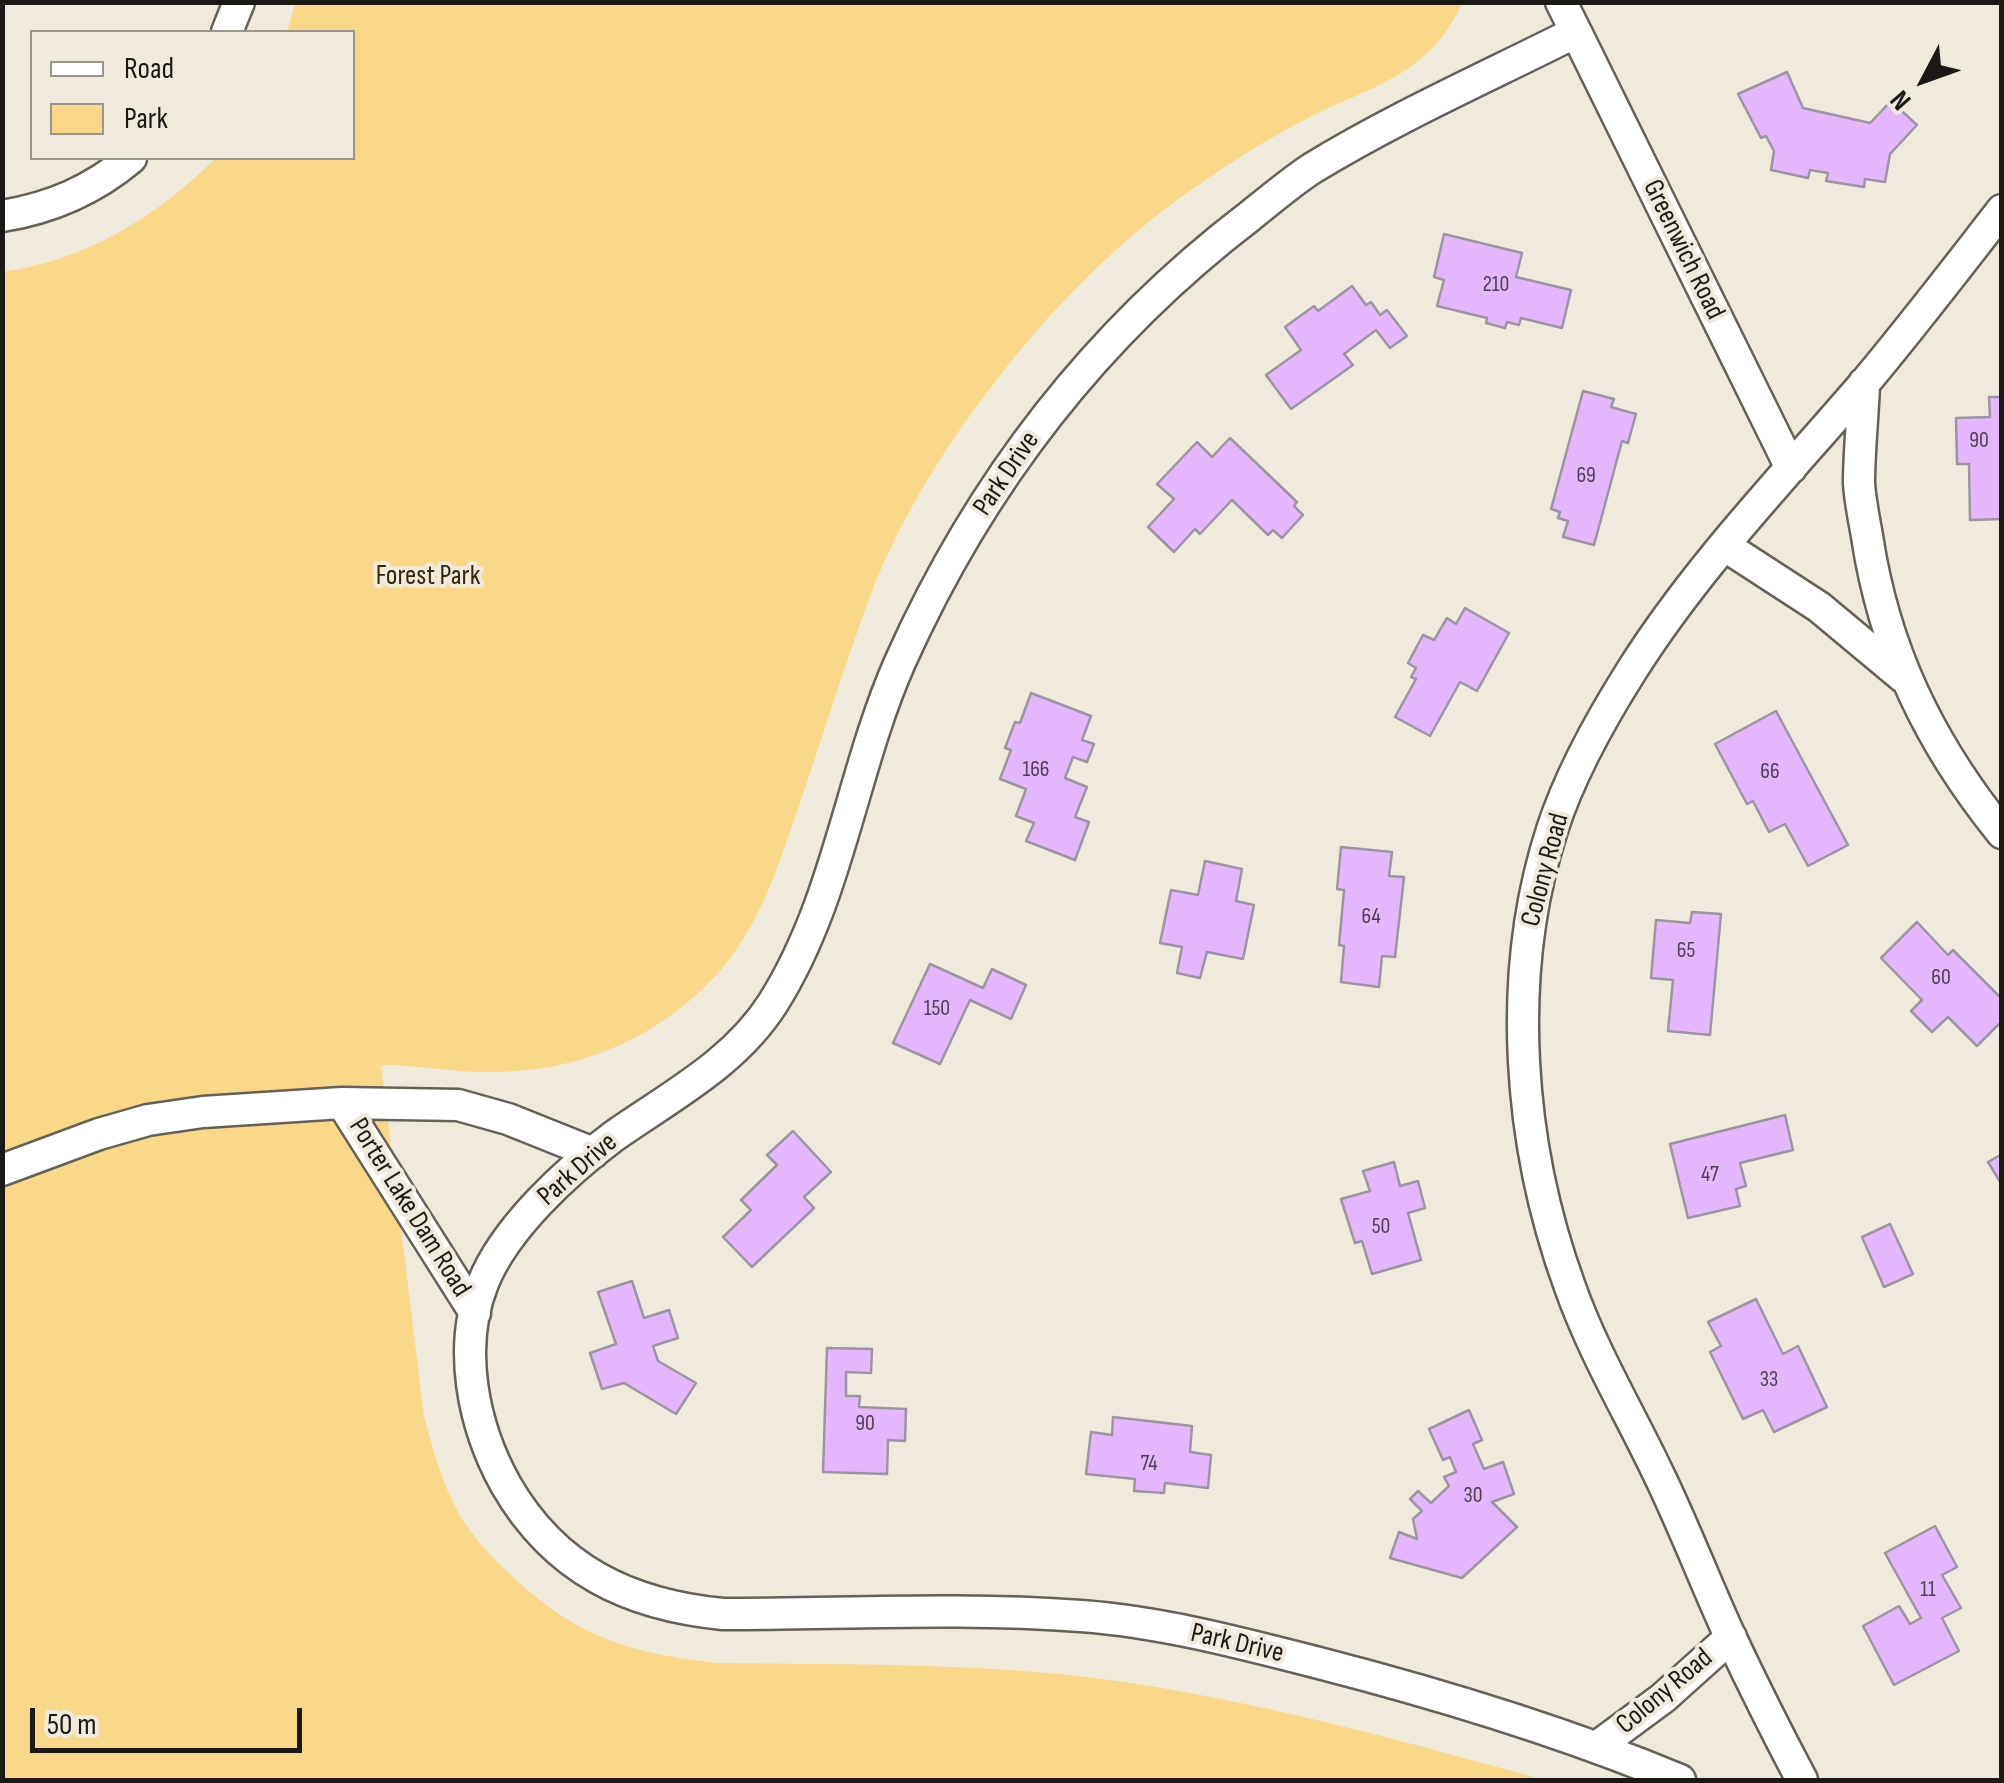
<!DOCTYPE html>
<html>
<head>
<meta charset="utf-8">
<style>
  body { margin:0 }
  #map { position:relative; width:2004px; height:1783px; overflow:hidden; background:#f0eadd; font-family:"Sofia Sans Condensed",sans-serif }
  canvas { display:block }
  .frame { position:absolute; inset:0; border:5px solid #1b1915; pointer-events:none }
  .legend { position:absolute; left:30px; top:30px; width:325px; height:130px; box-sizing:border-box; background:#f0eadd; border:2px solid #9b968d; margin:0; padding:12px 18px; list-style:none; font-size:30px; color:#1b1915 }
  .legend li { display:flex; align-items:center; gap:20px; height:50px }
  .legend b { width:50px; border:2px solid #9b968d }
  .north { position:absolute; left:1874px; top:30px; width:100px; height:100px; -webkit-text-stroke:8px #f0eadd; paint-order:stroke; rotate:229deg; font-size:28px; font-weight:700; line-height:40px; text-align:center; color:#1b1915 }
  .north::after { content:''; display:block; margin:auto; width:35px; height:45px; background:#1b1915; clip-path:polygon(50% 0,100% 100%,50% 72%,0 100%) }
  .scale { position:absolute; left:30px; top:1708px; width:272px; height:45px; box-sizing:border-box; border:5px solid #1b1915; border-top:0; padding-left:12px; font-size:30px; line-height:35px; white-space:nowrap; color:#1b1915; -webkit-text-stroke:8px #f0eadd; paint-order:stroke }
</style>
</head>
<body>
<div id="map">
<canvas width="2004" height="1783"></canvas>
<div class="frame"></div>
<ul class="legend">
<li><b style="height:12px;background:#fff"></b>Road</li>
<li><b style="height:28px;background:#fad88a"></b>Park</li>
</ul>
<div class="north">N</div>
<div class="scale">50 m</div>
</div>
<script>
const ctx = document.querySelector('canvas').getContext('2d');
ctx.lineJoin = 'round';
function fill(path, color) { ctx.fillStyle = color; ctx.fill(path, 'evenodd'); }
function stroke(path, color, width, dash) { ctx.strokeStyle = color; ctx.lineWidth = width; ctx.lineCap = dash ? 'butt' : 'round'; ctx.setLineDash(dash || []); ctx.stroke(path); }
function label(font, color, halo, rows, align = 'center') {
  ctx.font = font + ' "Sofia Sans Condensed",sans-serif'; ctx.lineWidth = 8; ctx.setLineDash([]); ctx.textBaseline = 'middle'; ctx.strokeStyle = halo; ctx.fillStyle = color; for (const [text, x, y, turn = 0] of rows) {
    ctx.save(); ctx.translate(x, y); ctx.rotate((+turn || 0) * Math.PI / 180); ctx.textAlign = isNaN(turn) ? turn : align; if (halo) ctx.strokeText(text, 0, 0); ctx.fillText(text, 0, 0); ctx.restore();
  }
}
fill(new Path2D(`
  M295,3h1167c-32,72 -88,82 -152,114 -46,23 -91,53 -133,83 -69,51 -133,117 -185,186 -46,59 -93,135 -120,205 -25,67 -46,135 -69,203 -25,72 -46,148 -106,200 -58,53 -131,79 -210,78 -35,0 -71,-7 -106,-7l43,351c8,30 16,60 30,88 13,27 35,51 57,71 65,62 118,78 207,88 141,2 286,-1 426,22 135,22 268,58 400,95h-1541l-1,-1508c85,-12 154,-55 214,-114h136v-126h-65z`), '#fad88a');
const building = new Path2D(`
  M1787,72l16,36 67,15 21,-22 26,24 -27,29 -5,28 -20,-3 -1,8 -38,-6 2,-8 -18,-3 -2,8 -37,-8 3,-19 -8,-15 -5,2 -23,-44z
  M1444,234l78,19 -6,24 55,13 -9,38 -41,-10 -2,7 -12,-3 -2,6 -19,-5 1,-5 -50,-12 7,-26 -10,-3z
  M1352,286l14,19 5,-3 9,13 7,-5 20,26 -17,12 -14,-18 -32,24 9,11 -62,44 -25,-34 35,-25 -16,-23 29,-21 4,5z
  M1583,391l31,8 -3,8 25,7 -8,29 -6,-2 -28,104 -31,-8 5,-16 -10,-3 2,-6 -9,-3z
  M1989,397h13v122l-32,1 -1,-56h-12l-1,-46 34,-1z
  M1230,438l67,64 -3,4 9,9 -21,23 -9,-8 -5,5 -36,-35 -32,34 -5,-5 -21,23 -26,-25 26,-28 -17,-15 40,-42 15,15z
  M1465,608l44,25 -32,58 -17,-9 -30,54 -35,-19 21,-38 -5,-2 5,-9 -8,-5 15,-28 11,5 13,-22 9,6z
  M1031,693l60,23 -9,24 12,4 -7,18 -14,-5 -8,21 22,9 -12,30 14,5 -14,38 -49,-19 8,-18 -18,-7 10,-27 -26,-10 11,-29 -6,-2 10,-26 5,1z
  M1776,711l72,134 -40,21 -23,-42 -16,8 -16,-31 -6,3 -32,-60z
  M1341,847l51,5 -3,24 15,1 -9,80 -13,-1 -3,31 -38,-5 3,-36 -5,-1 5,-55 -7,-1z
  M1205,861l37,8 -6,32 18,4 -11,54 -36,-7 -7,26 -23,-5 5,-26 -22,-4 11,-53 27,5z
  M1692,912l29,2 -11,121 -42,-4 5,-51 -22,-2 5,-58 34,3z
  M1917,922l31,33 5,-5 49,49v22l-25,25 -29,-29 -16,15 -21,-21 11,-11 -41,-42z
  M930,964l53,24 9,-19 34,16 -15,34 -41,-19 -30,64 -47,-21z
  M1785,1115l8,35 -53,13 6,23 -10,3 4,17 -52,12 -18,-74z
  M793,1131l38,41 -27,25 10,11 -62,59 -29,-30 28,-27 -10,-10 36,-35 -10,-10z
  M2002,1154v31l-14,-23z
  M1394,1162l6,24 18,-5 7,27 -17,5 13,47 -49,14 -10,-33 -7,2 -14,-44 29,-8 -7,-20z
  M1890,1224l23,50 -29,13 -22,-50z
  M632,1281l12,37 25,-8 9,28 -25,8 5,15 38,22 -20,31 -52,-31 -22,6 -12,-36 26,-9 -18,-52z
  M1756,1299l27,55 15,-8 29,61 -53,25 -11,-22 -20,9 -33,-67 11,-6 -13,-24z
  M827,1348l45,1 -1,24 -25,-1v24h14l-1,11 47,2 -1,32 -17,-1 -1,34 -64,-2z
  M1469,1410l13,30 -9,4 11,25 19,-7 11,32 -22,8 25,25 -55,51 -72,-20 9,-26 18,7 -4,-20 9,-8 -12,-12 8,-8 13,12 18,-17 -5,-9 12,-5 -6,-15 -7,3 -14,-31z
  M1113,1417l79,9 -2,26 21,3 -3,33 -43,-5 -1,10 -30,-2 1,-12 -49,-5 5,-42 21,3z
  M1935,1526l22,41 -15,8 19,33 -19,10 17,33 -65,34 -31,-59 36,-20 11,18 11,-6 -36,-65z`);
fill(building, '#e4b6fe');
stroke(building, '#9c95a1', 2.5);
const street = new Path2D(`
  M1561,2l15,30c-89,45 -180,85 -265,137 -21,14 -41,31 -61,47 -156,119 -270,267 -350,446 -49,111 -61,236 -127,341 -38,60 -102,93 -159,133 -47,35 -109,92 -131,147 -26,65 -10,143 23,202 49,85 123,120 217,129 120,0 239,-7 358,2 81,6 160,27 238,47 124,32 243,68 361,117
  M227,32l12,-30
  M1576,32l215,436
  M2,216c50,-8 91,-26 129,-58
  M1864,383c-1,33 -5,67 -5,100 1,17 5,36 8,53 17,114 63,208 135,297
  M1725,546l94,61 84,70
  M342,1103l133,210
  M2,1170l97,-36 49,-14 55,-8 139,-9 116,2 50,14 85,34
  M1598,1746l65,-48 68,-61
  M1802,1780c-25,-47 -49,-95 -72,-144 -25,-54 -46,-110 -72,-163 -30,-63 -65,-121 -88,-186 -52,-142 -65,-312 -18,-457 18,-56 49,-111 80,-160 65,-103 152,-193 231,-285 48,-57 93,-116 139,-175`);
stroke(street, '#666156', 35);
stroke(street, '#fff', 30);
label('22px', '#4d404f', null, [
  ["210",1496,285],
  ["90",1979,441],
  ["69",1586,476],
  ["166",1036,770],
  ["66",1770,772],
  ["64",1371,917],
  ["65",1686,951],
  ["60",1941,978],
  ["150",937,1009],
  ["47",1710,1175],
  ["50",1381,1227],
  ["33",1769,1380],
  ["90",865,1424],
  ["74",1149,1464],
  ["30",1473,1496],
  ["11",1928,1590]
]);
label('28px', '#1b1915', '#f0eadd', [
  ["Greenwich Road",1683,250,64],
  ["Park Drive",1007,474,-56],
  ["Colony Road",1546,870,-75],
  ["Park Drive",578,1170,-41],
  ["Porter Lake Dam Road",409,1208,58],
  ["Park Drive",1237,1644,13],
  ["Colony Road",1665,1692,-40]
]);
label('28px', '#352701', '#f0eadd', [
  ["Forest Park",428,577]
]);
</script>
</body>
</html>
